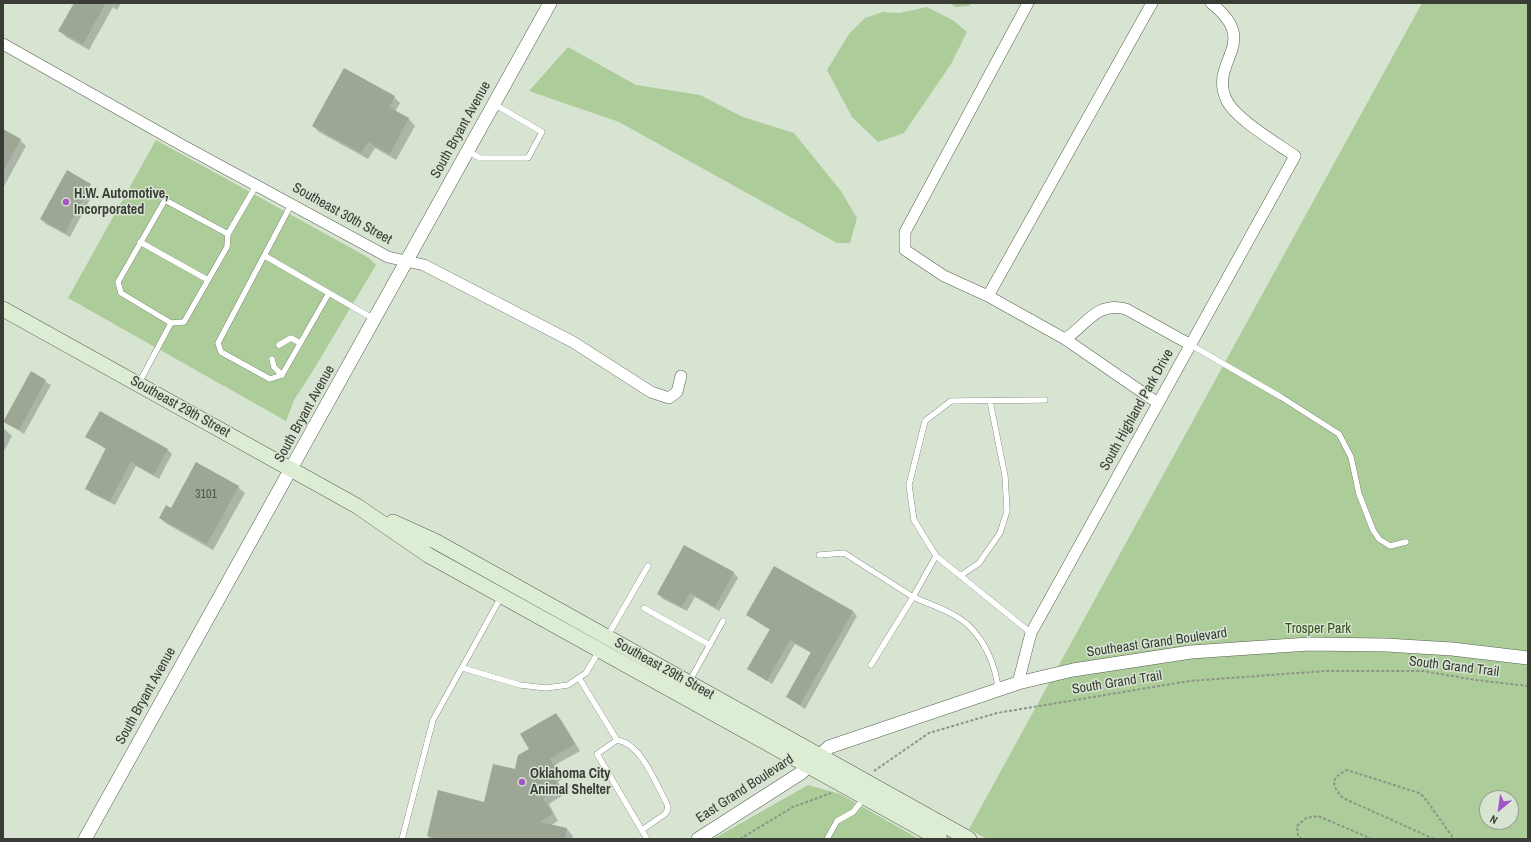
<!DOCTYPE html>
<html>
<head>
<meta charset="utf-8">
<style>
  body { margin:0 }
  #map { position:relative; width:1531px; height:842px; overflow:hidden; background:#d8e4d2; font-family:"Archivo Narrow",sans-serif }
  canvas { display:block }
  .frame { position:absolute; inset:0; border:4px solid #393d36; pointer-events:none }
  .north { position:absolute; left:1479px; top:790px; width:40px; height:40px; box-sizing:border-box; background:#d8e4d2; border:1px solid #98a194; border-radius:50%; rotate:209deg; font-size:11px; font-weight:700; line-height:16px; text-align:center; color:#393d36 }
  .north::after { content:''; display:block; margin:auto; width:14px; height:18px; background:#a354c6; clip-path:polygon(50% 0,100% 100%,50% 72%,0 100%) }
</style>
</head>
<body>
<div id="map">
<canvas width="1531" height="842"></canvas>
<div class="frame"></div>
<div class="north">N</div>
</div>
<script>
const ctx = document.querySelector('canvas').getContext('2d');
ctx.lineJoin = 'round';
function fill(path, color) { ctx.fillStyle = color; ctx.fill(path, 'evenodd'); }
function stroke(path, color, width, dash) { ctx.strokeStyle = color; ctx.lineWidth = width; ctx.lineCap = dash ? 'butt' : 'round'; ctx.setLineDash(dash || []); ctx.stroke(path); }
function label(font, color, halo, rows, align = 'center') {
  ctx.font = font + ' "Archivo Narrow",sans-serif'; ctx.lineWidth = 3; ctx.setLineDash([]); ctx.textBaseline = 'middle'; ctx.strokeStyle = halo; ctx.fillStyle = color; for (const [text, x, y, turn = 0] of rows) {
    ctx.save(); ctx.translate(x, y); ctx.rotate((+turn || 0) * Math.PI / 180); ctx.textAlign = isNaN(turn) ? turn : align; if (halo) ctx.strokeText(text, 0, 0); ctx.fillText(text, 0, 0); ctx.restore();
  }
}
fill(new Path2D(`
  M949,3h22l-2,3 -13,1z
  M1422,3h106v836h-541l-18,-10zM1487,798h24v24h-24z
  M927,7l27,14 13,11 -16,32 -47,69 -26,9 -26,-25 -25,-47 22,-36 16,-16 18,-6 17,1z
  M568,47l68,38 64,10 43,22 51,16 47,58 16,27 -7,25h-13l-218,-121 -90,-31z
  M156,140l213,118 7,7 -65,109 -17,26 -8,21 -218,-123z
  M808,785l32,9 79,45h-206z`), '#accc99');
fill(new Path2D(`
  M75,3h46l-4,7 -4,-3 -24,43 -23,-13 -6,-6z
  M394,97l6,6 -5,9 14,7 6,7 -19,34 -21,-12 -7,11 -49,-27 -6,-6z
  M3,130l17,10 6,6 -23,42z
  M67,172l28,18 -25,47 -24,-13 -5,-5z
  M31,373l20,12 -27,49 -19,-12z
  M100,412l68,38 4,4 -13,25 -23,-13 -21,39 -24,-12 -4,-5 20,-38 -20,-13z
  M3,428l9,8 -9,17z
  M238,487l7,6 -32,57 -46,-26 -7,-6 12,-9z
  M684,546l50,27 4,5 -19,33 -24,-14 -8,14 -24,-12 -5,-5z
  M774,567l79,44 4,5 -52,93 -18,-12 24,-44 -16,-9 -23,40 -23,-15 21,-39 -23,-15z
  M556,714l6,7 18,30 -25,14 8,14 -5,3 7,12 -16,10 9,17 -7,4 16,4 6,7 -1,3h-141l-3,-3 57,-33 31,-33z`), '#0003');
fill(new Path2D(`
  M74,3h32l-23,41 -25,-13z
  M344,68l51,28 -6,11 20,11 -19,36 -22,-12 -7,11 -49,-27z
  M3,129l18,10 -18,33z
  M67,170l24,14 -26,49 -25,-14z
  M31,371l15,9 -27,50 -16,-8z
  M100,411l68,38 -14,26 -23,-13 -21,39 -25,-12 21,-41 -21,-11z
  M196,462l43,24 -32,58 -48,-26 7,-13 5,3z
  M684,545l50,27 -19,35 -25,-14 -8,14 -25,-13z
  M774,566l79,45 -53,94 -14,-8 25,-45 -21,-12 -23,41 -20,-12 23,-40 -24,-14z
  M556,713l19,31 -25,15 8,14 -6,3 8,12 -17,10 10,16 -13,8 27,6 -2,11h-126l-12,-3 11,-46 46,12 9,-38 22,5 3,-14 11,-6 -9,-15z`), '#9ca796');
const service = new Path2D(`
  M468,151l12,7h48l14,-26 -48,-28
  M292,203l-74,140 3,9 49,27 12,-4 47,-82
  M228,234l29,-50
  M140,242l68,38
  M265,256l109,63
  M279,345l12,-7 9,5
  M1191,345l90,52 58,37 12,23 8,37 14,36 6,9 11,7 16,-4
  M272,359l2,8 8,8
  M139,383l32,-60 -50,-30 -3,-11 47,-82 63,34 -1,13 -43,75 -13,1
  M819,555l25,-2 69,44 -42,68
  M936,556l-22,-36 -5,-35 16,-64 26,-20 94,-1
  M960,576l19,-13 21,-30 7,-22 -2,-35 -15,-75
  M644,608l66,37
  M607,637l41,-71
  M463,668l57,17 26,3 22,-3 18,-12 13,-22
  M579,678l38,62 -20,14 50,85
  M689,682l34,-61
  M998,689c-2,-23 -13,-48 -30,-64 -14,-13 -37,-20 -55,-28l23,-41 95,77
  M617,740c24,3 39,44 50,64l1,5 -3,5 -23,16
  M402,839l31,-119 68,-123
  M827,839l10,-18 16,-9 12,-15`);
const minor = new Path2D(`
  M1028,3l-123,229v18l39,26 44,20 77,43 93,64
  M3,44l177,100 208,113 36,8 149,77 78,50 18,6 8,-6 4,-16
  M988,296l164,-293
  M1065,339c22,-14 31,-38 61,-30l65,36
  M1018,683l13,-50 264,-477c-17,-12 -59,-37 -68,-55 -20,-40 36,-57 -16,-98`);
const tertiary = new Path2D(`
  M85,839l465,-836
  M698,839l103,-66 28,-26 189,-64 55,-13 118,-18 118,-8 77,1 66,4 76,9`);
const secondary = new Path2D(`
  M3,309l354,197 71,49 512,284
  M393,522l42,19 534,298`);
stroke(service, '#576151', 6);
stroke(minor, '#576151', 12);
stroke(tertiary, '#576151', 14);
stroke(secondary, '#576151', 16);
stroke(new Path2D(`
  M874,771l55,-38 68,-20 192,-32 136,-10h98l53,9 52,6
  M740,839l53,-32 38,-14
  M1302,839l-4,-3 -1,-10 9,-8 12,-2 54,23
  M1434,839l-91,-41c-12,-13 -13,-20 4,-28l72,23 5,4 30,42`), '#8d9589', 2, [3, 2]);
stroke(service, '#fff', 5.5);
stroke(minor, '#fff', 11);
stroke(tertiary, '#fff', 13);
stroke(secondary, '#ddedd3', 15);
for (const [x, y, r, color] of [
  [66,202,4,"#a354c6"],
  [522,782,4,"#a354c6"]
]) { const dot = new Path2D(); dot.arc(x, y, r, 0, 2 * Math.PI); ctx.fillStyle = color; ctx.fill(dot); stroke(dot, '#d8e4d2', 1.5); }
label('12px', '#52584e', null, [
  ["3101",206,495]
]);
label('14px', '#393d36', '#d8e4d2', [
  ["South Bryant Avenue",461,130,-61],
  ["Southeast 30th Street",342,214,29],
  ["Southeast 29th Street",180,407,29],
  ["South Highland Park Drive",1137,410,-61],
  ["South Bryant Avenue",305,414,-61],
  ["Southeast Grand Boulevard",1157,643,-8],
  ["South Grand Trail",1454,667,7],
  ["Southeast 29th Street",664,669,29],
  ["South Grand Trail",1117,683,-9],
  ["South Bryant Avenue",146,696,-61],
  ["East Grand Boulevard",745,789,-33]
]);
label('bold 14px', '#393d36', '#d8e4d2', [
  ["H.W. Automotive,",74,194],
  ["Incorporated",74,210],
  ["Oklahoma City",530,774],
  ["Animal Shelter",530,790]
], 'left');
label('14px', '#315118', '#d8e4d2', [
  ["Trosper Park",1318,629]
]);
</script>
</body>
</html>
